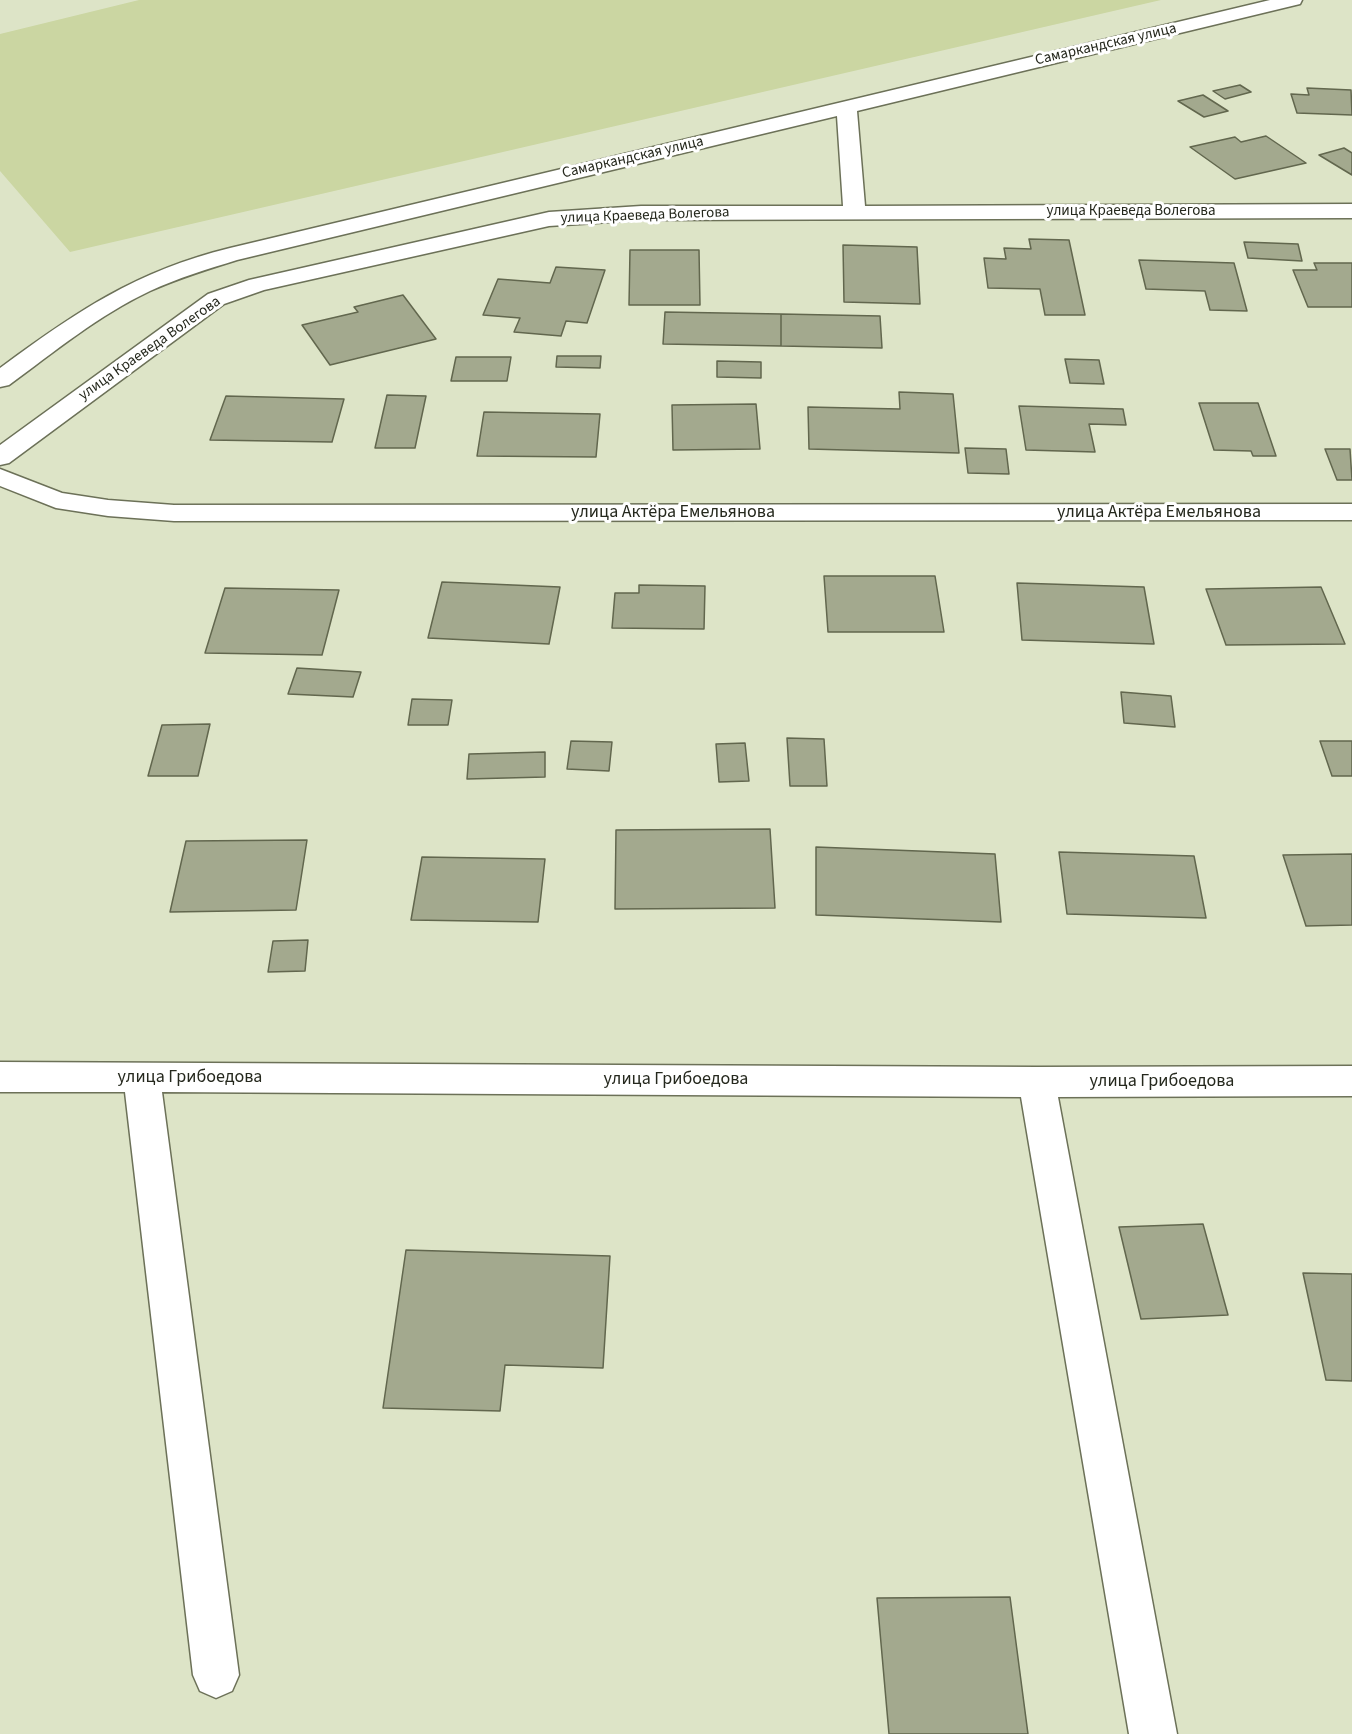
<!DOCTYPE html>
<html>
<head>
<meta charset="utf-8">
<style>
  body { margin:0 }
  canvas { display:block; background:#dde4c7 }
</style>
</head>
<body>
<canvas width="1352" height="1734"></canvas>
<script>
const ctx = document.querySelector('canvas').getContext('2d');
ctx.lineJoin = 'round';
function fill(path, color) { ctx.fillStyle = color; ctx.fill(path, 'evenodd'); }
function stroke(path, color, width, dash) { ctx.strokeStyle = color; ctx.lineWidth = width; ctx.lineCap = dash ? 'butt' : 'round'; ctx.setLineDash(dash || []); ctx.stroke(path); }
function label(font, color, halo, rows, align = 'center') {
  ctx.font = font + ' "Source Sans 3",sans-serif'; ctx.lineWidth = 6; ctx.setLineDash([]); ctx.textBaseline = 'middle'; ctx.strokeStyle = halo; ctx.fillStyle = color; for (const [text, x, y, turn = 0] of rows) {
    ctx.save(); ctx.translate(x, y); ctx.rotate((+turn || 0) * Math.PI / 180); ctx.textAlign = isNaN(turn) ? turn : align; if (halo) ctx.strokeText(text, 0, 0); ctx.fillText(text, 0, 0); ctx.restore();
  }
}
fill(new Path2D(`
  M139,0h1022l-1091,252 -70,-81v-137z`), '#cbd6a2');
const building = new Path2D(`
  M1240,85l11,7 -26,7 -12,-8z
  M1307,88l44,2 1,25 -55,-2 -6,-19 18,1z
  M1203,95l25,16 -24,6 -26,-16z
  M1266,136l40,27 -71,16 -45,-32 45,-10 6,5z
  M1344,148l8,5v22l-33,-20z
  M1029,239l40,1 16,75h-40l-5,-26 -52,-1 -4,-30 22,1 -2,-11 27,1z
  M1244,242l54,2 4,17 -54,-3z
  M843,245l74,2 3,57 -76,-2z
  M630,250h69l1,55h-71z
  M1139,260l95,3 13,48 -37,-1 -5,-19 -59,-2z
  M1314,263h38v44h-44l-15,-37h24z
  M556,267l49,3 -18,53 -21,-2 -5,15 -47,-4 6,-14 -37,-3 15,-36 52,4z
  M403,295l33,44 -106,26 -28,-40 56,-13 -4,-5z
  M665,312l116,2v32l-118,-2z
  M781,314l99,2 2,32 -101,-2z
  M557,356h44l-1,12 -44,-1z
  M456,357h55l-4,24h-56z
  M1065,359l34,1 5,24 -34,-1z
  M717,361l44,1v16l-44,-1z
  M899,392l54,2 6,59 -150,-4 -1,-42 92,2z
  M387,395l39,1 -11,52h-40z
  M226,396l118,3 -12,43 -122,-2z
  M1199,403h59l18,53h-23l-2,-5 -37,-1z
  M756,404l4,45 -87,1 -1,-45z
  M1019,406l104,3 3,16 -37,-1 6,28 -69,-2z
  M484,412l116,2 -4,43 -119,-1z
  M965,448l41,1 3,25 -41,-1z
  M1325,449h25l2,31h-15z
  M824,576h111l9,56h-116z
  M442,582l118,5 -11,57 -121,-6z
  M1017,583l127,4 10,57 -132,-4z
  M639,585l66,1 -1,43 -92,-1 3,-35h24z
  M1321,587l24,57 -119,1 -20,-56z
  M225,588l114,2 -17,65 -117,-2z
  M297,668l64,4 -8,25 -65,-3z
  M1121,692l50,4 4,31 -51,-4z
  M412,699l40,1 -4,25h-40z
  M210,724l-12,52h-50l14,-51z
  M787,738l37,1 3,47h-37z
  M571,741l41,1 -3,29 -42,-2z
  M1320,741h32v35h-20z
  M745,743l4,38 -30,1 -3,-38z
  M545,752v25l-78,2 2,-25z
  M770,829l5,79 -160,1 1,-79z
  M307,840l-11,70 -126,2 16,-71z
  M816,847l179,7 6,68 -185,-7z
  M1059,852l135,4 12,62 -139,-4z
  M1352,854v71l-46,1 -23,-71z
  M422,857l123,2 -7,63 -127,-2z
  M308,940l-3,31 -37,1 5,-31z
  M1203,1224l25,91 -87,4 -22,-92z
  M406,1250l204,6 -7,112 -98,-3 -5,46 -117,-3z
  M1303,1273l49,1v107l-26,-1z
  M1010,1597l18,137h-139l-12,-136z`);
fill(building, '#a3a98e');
stroke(building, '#62674e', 1.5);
const minor = new Path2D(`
  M1270,0h32l-2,4 -443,107 8,95 487,-2v14l-711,2 -92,6 -285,64 -40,14 -215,159 -9,2v-20l208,-151 41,-14 300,-68 92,-6h202l-6,-90 -600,144c-29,9 -59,18 -87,31 -51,24 -96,61 -141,94l-9,2v-19c76,-56 136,-97 230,-120z
  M0,469l62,24 46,7 66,5 1178,-1v16l-1178,1 -66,-5 -52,-8 -56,-22z
  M0,1062l1037,5 315,-1v30l-294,1 119,637h-48l-108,-637 -859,-5 77,583 -7,16 -16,7 -16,-7 -7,-16 -68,-583h-125z`);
stroke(minor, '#6c7158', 3);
fill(minor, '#fff');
label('15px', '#25281d', '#fff', [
  ["Самаркандская улица",1106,45,-13],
  ["Самаркандская улица",633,158,-13],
  ["улица Краеведа Волегова",1131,212],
  ["улица Краеведа Волегова",645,216,-2],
  ["улица Краеведа Волегова",150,349,-35]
]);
label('18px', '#25281d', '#fff', [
  ["улица Актёра Емельянова",673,513],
  ["улица Актёра Емельянова",1159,513],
  ["улица Грибоедова",190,1078],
  ["улица Грибоедова",676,1080],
  ["улица Грибоедова",1162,1082]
]);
</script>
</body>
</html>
